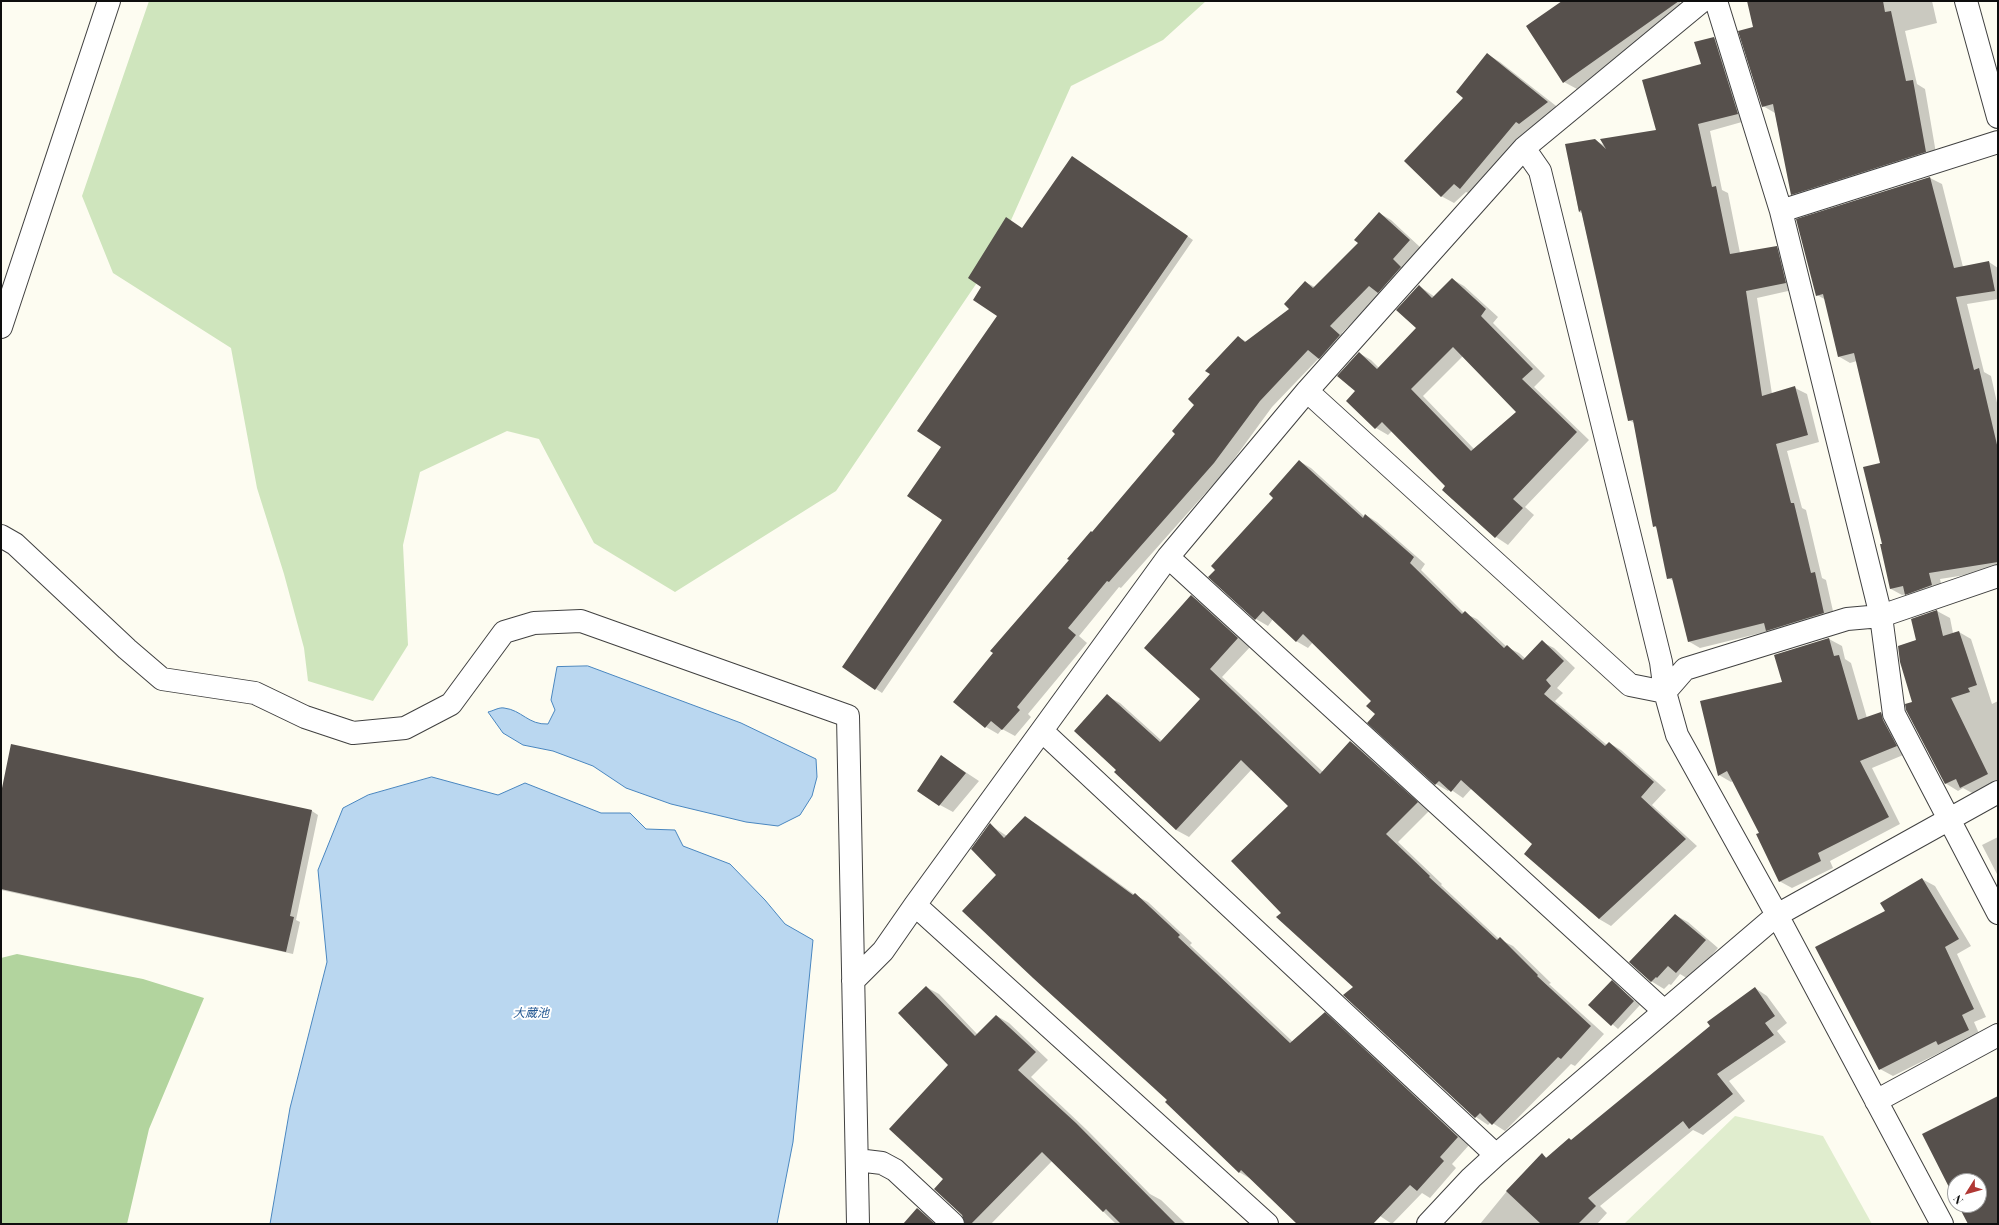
<!DOCTYPE html>
<html>
<head>
<meta charset="utf-8">
<style>
  body { margin:0 }
  #map { position:relative; width:1999px; height:1225px; overflow:hidden; background:#fdfcf1; font-family:"Playfair Display",serif }
  canvas { display:block }
  .frame { position:absolute; inset:0; border:2px solid #0e0e0e; pointer-events:none }
  .north { position:absolute; left:1947px; top:1173px; width:40px; height:40px; box-sizing:border-box; background:#fff; border:1px solid #9f9f9f; border-radius:50%; rotate:233deg; font-size:11px; font-weight:700; line-height:16px; text-align:center; color:#0e0e0e }
  .north::after { content:''; display:block; margin:auto; width:14px; height:18px; background:#b03834; clip-path:polygon(50% 0,100% 100%,50% 72%,0 100%) }
</style>
</head>
<body>
<div id="map">
<canvas width="1999" height="1225"></canvas>
<div class="frame"></div>
<div class="north">N</div>
</div>
<script>
const ctx = document.querySelector('canvas').getContext('2d');
ctx.lineJoin = 'round';
function fill(path, color) { ctx.fillStyle = color; ctx.fill(path, 'evenodd'); }
function stroke(path, color, width, dash) { ctx.strokeStyle = color; ctx.lineWidth = width; ctx.lineCap = dash ? 'butt' : 'round'; ctx.setLineDash(dash || []); ctx.stroke(path); }
function label(font, color, halo, rows, align = 'center') {
  ctx.font = font + ' "Playfair Display","Noto Sans JP",serif'; ctx.lineWidth = 4; ctx.setLineDash([]); ctx.textBaseline = 'middle'; ctx.strokeStyle = halo; ctx.fillStyle = color; for (const [text, x, y, turn = 0] of rows) {
    ctx.save(); ctx.translate(x, y); ctx.rotate((+turn || 0) * Math.PI / 180); ctx.textAlign = isNaN(turn) ? turn : align; if (halo) ctx.strokeText(text, 0, 0); ctx.fillText(text, 0, 0); ctx.restore();
  }
}
fill(new Path2D(`
  M149,1h1057l-43,39 -92,46 -76,170 -159,235 -161,101 -81,-49 -55,-104 -32,-8 -87,41 -17,73 5,100 -35,56 -65,-20 -4,-33 -20,-74 -27,-86 -26,-140 -118,-75 -31,-77z`), '#cfe5bd');
fill(new Path2D(`
  M17,954l126,25 61,19 -55,131 -22,95h-126v-266z`), '#b2d49e');
fill(new Path2D(`
  M1735,1116l88,20 49,88h-248z`), '#e0edce');
const water = new Path2D(`
  M588,666l153,57 75,36 1,18 -5,19 -12,19 -22,11 -32,-4 -75,-18 -45,-16 -33,-22 -40,-15 -30,-6 -20,-12 -15,-21c5,-1 11,-5 16,-4 18,2 24,17 44,16l7,-14 -4,-10 6,-33z
  M432,777l66,18 27,-12 76,30h29l16,16 29,1 8,16 47,18 35,36 20,24 28,16 -20,202 -16,82h-507l20,-116 37,-146 -9,-92 25,-62 25,-13z`);
fill(water, '#bad7f0');
stroke(water, '#4986bf', 1);
fill(new Path2D(`
  M1578,1h101l8,10 -110,78 -13,-7z
  M1748,1h184l5,22 -32,8 12,53 8,5 12,70 -133,42 -12,-7 -17,-81 -12,-7 -9,-78z
  M1714,38l12,7 23,75 -39,11 12,59 6,3 12,60 36,-6 12,7 9,35 -40,9 15,96 23,-6 12,6 12,48 -32,9 15,57 4,2 16,68 4,2 9,40 -56,17 -10,-6 -69,17 -12,-7 -14,-60 -6,-3 -10,-49 -4,-3 -20,-103 -5,-3 -47,-207 -3,-1 -13,-67 29,-5 12,7 50,-16 45,-66z
  M1487,54l13,8 60,47 -28,21 -3,-1 -56,66 -7,-3 -12,11 -13,-7z
  M1078,161l115,79 -311,453 -39,-26 100,-147 -1,-74 56,-130z
  M1930,178l12,6 21,83 26,-5 9,6v31l-31,5 17,68 7,4 7,31v163l-58,9 3,13 -25,9 -11,-7 -5,1 -11,-6 -8,-45 -2,-81 -24,-102 -7,2 -12,-7 -12,-56 -9,-5z
  M1379,213l12,7 30,28 -17,18 8,8 -32,20 -38,39 10,9 -21,23 -12,-7 -47,49 -46,63 -105,118 -2,-1 -40,49 8,7 -59,71 3,3 -16,19 -13,-7 -4,5 -12,-7 -32,-25 138,-169 85,-99 19,-29 15,-31 27,-37 9,5 44,-33 14,-27 10,5 44,-44z
  M1452,279l12,7 34,31 -5,6 52,53 -11,11 55,53 -64,67 9,8 -26,30 -12,-8 -53,-47 3,-5 -54,-54 -4,4 -12,-7 -19,-37 2,-38 12,7 8,8 38,-40 2,-42 16,11zM1463,356l54,56 -43,37 -51,-53z
  M1299,461l12,7 54,49 1,-2 11,7 48,42 -4,6 43,43 13,6 30,28 12,6 7,6 16,-17 12,6 21,20 -18,20 6,5 -8,8 52,44 2,-2 12,7 45,40 -14,15 45,41 -86,80 -12,-7 -65,-75 -62,-56 -9,10 -13,-9 -2,2 -12,-7 -67,-62 8,-8 -5,-13 -59,-59 -5,6 -12,-7 -23,-22 -5,7 -12,-7 19,-121z
  M1192,597l13,7 46,42 -29,31 101,95 28,-30 12,8 67,60 -32,32 44,42 -1,1 58,54 14,7 38,37 -2,1 55,50 -29,32 -4,-2 -66,67 -14,-9 -3,3 -12,-8 -122,-130 -72,-74 8,-107 -38,-37 -63,68 -13,-7 -61,-58 3,-2 -11,-74 13,7 42,38 39,-42z
  M1937,611l13,7 3,15 6,-1 12,7 21,65 6,-3v81l-24,12 -11,-6 -5,3 -13,-8 -31,-80 3,-62 -5,-21z
  M1829,639l13,7 3,13 6,4 16,55 14,-5 12,8 15,32 -36,15 28,56 -70,37 3,7 -41,20 -13,-7 -19,-48 -27,-52 -2,1 -12,-7 64,-92 -8,-28z
  M12,745l300,66 6,4 -22,105 4,2 -7,32 -292,-64v-91z
  M941,756l38,25 -26,31 -13,-7z
  M1025,818l13,7 97,70 13,7 44,41 -2,2 103,97 32,-29 12,8 133,123 -18,20 4,4 -26,30 -8,-5 -30,31 -12,-8 -25,8h-56l-48,-45 -12,-7 -241,-297 -8,-50 17,11z
  M1998,837v39l-16,-31z
  M1922,879l13,7 36,60 -14,8 29,63 -12,5 7,16 -29,14 -5,-3 -54,27 -13,-7 6,-158z
  M1675,915l13,7 30,26 -28,32 -10,-6 -9,11 -2,-1 -5,5 -13,-8z
  M1612,982l28,23 -22,24 -28,-24z
  M926,987l13,7 39,41 19,-19 12,7 39,37 -17,17 57,54 62,63 11,6 25,24h-70l-64,-63 -61,63h-25v-4l-21,-41 5,-114z
  M1755,988l12,8 20,27 -10,8 9,11 -57,39 16,20 -42,34 -10,-5 -93,76 7,7 -10,11h-117l27,-33 35,-36 6,3 21,-19 3,1 140,-114z
  M918,1209l12,8 9,7h-35z`), '#0003');
fill(new Path2D(`
  M1562,1h117l-116,82 -37,-57z
  M1747,1h136l2,11 6,-1 15,70 7,-1 13,72 -135,43 -18,-91 -11,3 -24,-76 15,-4z
  M1714,37l24,77 -40,10 14,63 4,-1 14,68 47,-8 9,37 -40,8 16,105 33,-10 13,49 -32,9 15,59h3l17,70 4,-1 9,41 -58,18 -2,-8 -76,19 -16,-64 -5,1 -11,-53 -3,1 -20,-107 -5,1 -47,-211 -2,2 -14,-68 30,-5 11,10 -6,-10 56,-9 -14,-50 59,-16 -7,-22z
  M1487,53l61,49 -29,22 -3,-2 -56,67 -6,-5 -13,13 -37,-36 59,-63 -7,-6z
  M1072,156l116,80 -313,454 -33,-23 100,-147 -35,-24 34,-49 -24,-16 80,-115 -24,-16 8,-13 -13,-9 38,-61 16,11z
  M1930,177l24,91 35,-7 6,30 -39,6 18,73 5,-2 19,81v113l-69,11 3,12 -27,10 -2,-9 -13,3 -10,-45h2l-19,-77 17,-4 -26,-110 -16,4 -15,-63 -7,2 -20,-77z
  M1379,212l31,28 -17,19 8,8 -23,26 -9,-7 -39,40 10,9 -21,24 -11,-9 -48,51 -46,62 -105,119 -2,-1 -39,47 8,7 -59,72 3,3 -18,20 -11,-9 -6,7 -32,-26 40,-49 -3,-2 79,-91 -2,-1 24,-28 1,1 83,-98 -3,-3 22,-26 -6,-6 22,-25 -5,-3 33,-35 7,6 44,-33 -5,-5 21,-23 8,7 45,-45 -4,-3z
  M1452,278l34,31 -5,7 52,53 -11,10 55,53 -64,67 10,9 -28,30 -53,-48 3,-4 -63,-64 -7,7 -29,-28 9,-10 -18,-15 22,-24 18,17 39,-41 -20,-18 23,-25 13,13zM1453,347l63,65 -45,39 -60,-62z
  M1299,460l64,58 2,-4 49,43 -4,6 52,51 3,-3 39,37 3,-3 16,15 19,-20 22,21 -18,19 5,6 -7,8 61,52 4,-4 45,40 -13,15 45,42 -87,80 -75,-65 8,-10 -71,-64 -10,12 -12,-11 -4,4 -68,-62 8,-9 -9,-8 5,-5 -68,-67 -7,8 -33,-31 -8,9 -47,-43 7,-7 -4,-4 62,-68 -4,-4z
  M1191,595l47,43 -28,31 110,105 30,-33 68,61 -32,32 44,42 -1,1 68,63 3,-3 38,38 -1,1 54,50 -30,33 -3,-2 -66,68 -12,-12 -5,5 -132,-123 10,-8 -77,-70 5,-4 -50,-52 57,-55 -47,-46 -65,70 -62,-58 2,-2 -42,-39 33,-37 53,48 40,-43 -56,-51z
  M1937,610l6,26 16,-5 18,54 -9,3 2,4 -19,6 37,76 -28,14 -4,-9 -11,5 -39,-74 -1,-6 7,-2 -12,-40 -2,-16 18,-6 -5,-21z
  M1829,638l5,18 5,-1 19,65 23,-8 2,8 14,26 -37,15 29,56 -71,36 3,8 -42,21 -23,-48 3,-1 -32,-62 -9,5 -18,-75 82,-19 -8,-27z
  M11,744l301,66 -22,106 4,1 -8,35 -285,-63v-96z
  M941,755l25,18 -27,33 -22,-15z
  M1025,816l108,79 2,-2 45,42 -2,2 112,106 35,-31 133,125 -18,20 4,4 -27,30 -7,-6 -37,39h-76l-56,-54 -2,3 -74,-71 2,-2 -134,-122 -71,-67 34,-36 -25,-26 19,-26 14,15z
  M1922,878l37,61 -14,8 29,62 -12,6 7,15 -31,15 -2,-4 -57,29 -64,-123 70,-36 -5,-8z
  M1675,914l31,26 -30,33 -8,-7 -11,12 -1,-1 -5,5 -22,-20z
  M1612,980l22,21 -23,25 -23,-21z
  M926,986l49,50 21,-21 40,37 -18,18 58,53 100,101h-55l-15,-15 -3,3 -61,-60 -71,72h-6l-3,-9 -28,-26 9,-10 -54,-50 59,-64 -50,-52z
  M1755,987l20,29 -10,7 9,12 -57,39 16,20 -44,35 -6,-8 -95,77 8,8 -18,18h-37l-35,-33 36,-38 4,5 23,-20 2,2 139,-114 -3,-4z
  M1998,1096v128h-30l-10,-19h21v-24h-24v18l-33,-65z
  M917,1208l18,16h-32z`), '#56504c');
const minor = new Path2D(`
  M1716,1l65,210 100,405 13,98 104,199
  M1966,1l32,116
  M1524,148l16,23 121,491 4,30 12,43 100,180 165,309
  M1781,211l217,-69
  M1,327l108,-326
  M1307,391l323,294 35,7 20,-23 162,-50 34,-3 117,-40
  M1,536l14,8 112,105 35,30 93,14 50,24 48,16 52,-5 46,-24 53,-72 30,-9 47,-2 267,95 10,508
  M1168,557l496,454
  M1042,731l454,424
  M915,905l352,319
  M853,981l30,-30 32,-46 253,-348 139,-166 217,-243 178,-147
  M1876,1101l122,-66
  M857,1160l25,3 13,7 58,54
  M1428,1224l43,-46 25,-23 281,-240 221,-123`);
stroke(minor, '#414141', 24);
stroke(minor, '#fff', 22);
label('italic 12px', '#245993', '#fff', [
  ["大蔵池",531,1013]
]);
</script>
</body>
</html>
